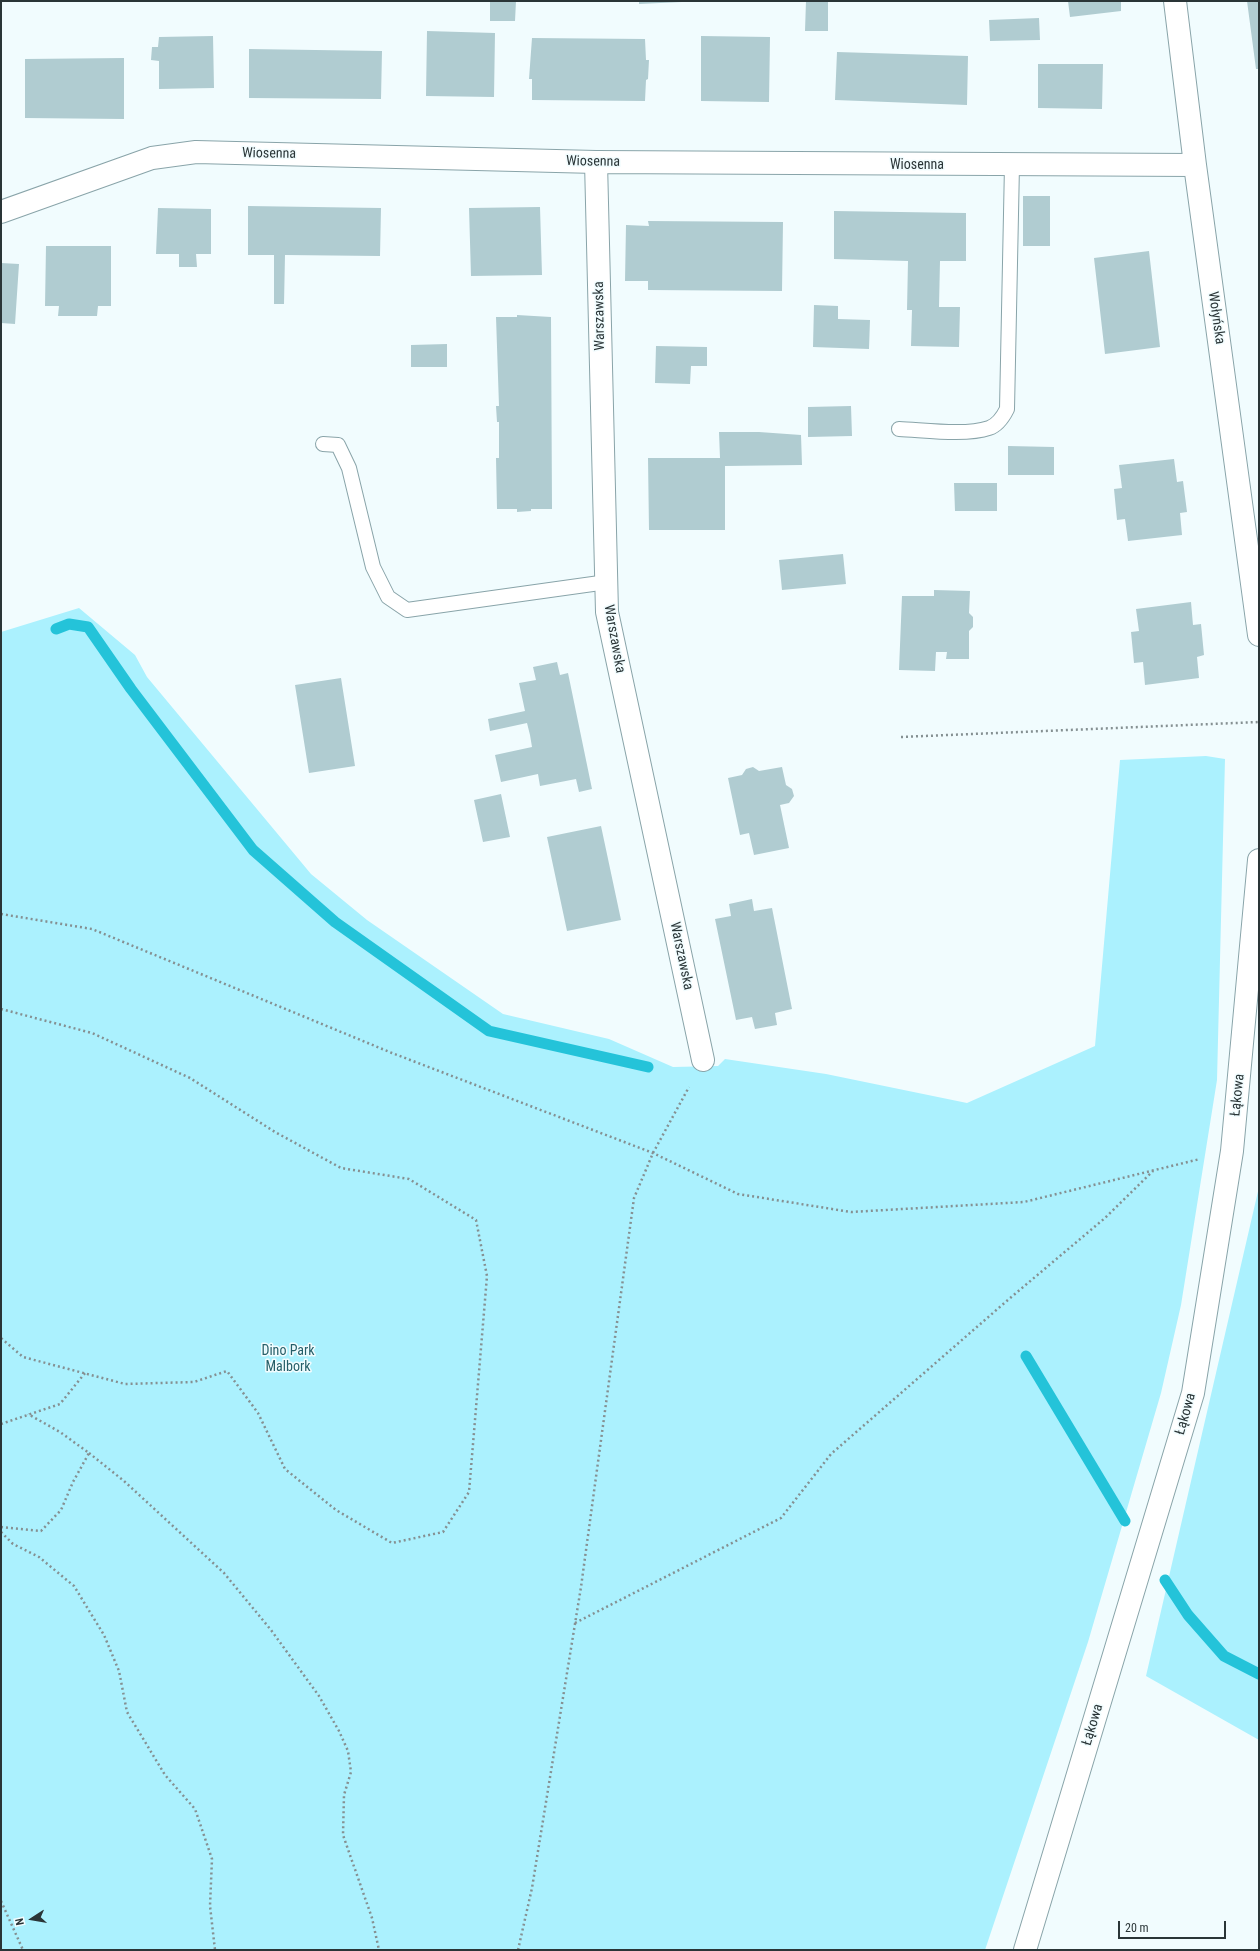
<!DOCTYPE html>
<html>
<head>
<meta charset="utf-8">
<style>
  body { margin:0 }
  #map { position:relative; width:1260px; height:1951px; overflow:hidden; background:#f1fcfe; font-family:"Roboto Condensed",sans-serif }
  canvas { display:block }
  .frame { position:absolute; inset:0; border:2px solid #2a3537; pointer-events:none }
  .north { position:absolute; left:12px; top:1899px; width:40px; height:40px; -webkit-text-stroke:3px #f1fcfe; paint-order:stroke; rotate:258deg; font-size:11px; font-weight:700; line-height:16px; text-align:center; color:#2a3537 }
  .north::after { content:''; display:block; margin:auto; width:14px; height:18px; background:#2a3537; clip-path:polygon(50% 0,100% 100%,50% 72%,0 100%) }
  .scale { position:absolute; left:1118px; top:1921px; width:108px; height:18px; box-sizing:border-box; border:2px solid #2a3537; border-top:0; padding-left:5px; font-size:12px; line-height:14px; white-space:nowrap; color:#2a3537; -webkit-text-stroke:3px #f1fcfe; paint-order:stroke }
</style>
</head>
<body>
<div id="map">
<canvas width="1260" height="1951"></canvas>
<div class="frame"></div>
<div class="north">N</div>
<div class="scale">20 m</div>
</div>
<script>
const ctx = document.querySelector('canvas').getContext('2d');
ctx.lineJoin = 'round';
function fill(path, color) { ctx.fillStyle = color; ctx.fill(path, 'evenodd'); }
function stroke(path, color, width, dash) { ctx.strokeStyle = color; ctx.lineWidth = width; ctx.lineCap = dash ? 'butt' : 'round'; ctx.setLineDash(dash || []); ctx.stroke(path); }
function label(font, color, halo, rows, align = 'center') {
  ctx.font = font + ' "Roboto Condensed",sans-serif'; ctx.lineWidth = 3; ctx.setLineDash([]); ctx.textBaseline = 'middle'; ctx.strokeStyle = halo; ctx.fillStyle = color; for (const [text, x, y, turn = 0] of rows) {
    ctx.save(); ctx.translate(x, y); ctx.rotate((+turn || 0) * Math.PI / 180); ctx.textAlign = isNaN(turn) ? turn : align; if (halo) ctx.strokeText(text, 0, 0); ctx.fillText(text, 0, 0); ctx.restore();
  }
}
fill(new Path2D(`
  M79,608l56,47 12,22 164,197 56,46 136,94 106,25 64,28 45,-1 7,-7 101,15 141,29 128,-57 25,-286 86,-4 19,3 -8,321 -36,225 -20,88 -73,249 -103,308h-984v-1318z
  M1259,1187v553l-113,-64z`), '#abf1fe');
stroke(new Path2D(`
  M56,629l13,-5 19,3 43,62 122,161 82,72 154,109 159,36
  M1026,1356l99,165
  M1165,1580l23,35 36,41 35,18`), '#24c3d9', 11);
fill(new Path2D(`
  M490,1h26l-1,20h-25z
  M639,1h43v1l-43,2z
  M806,1h22v30h-23z
  M1068,1h53v10l-51,6z
  M1247,1h12v68h-3z
  M1039,18l1,22 -50,1 -1,-21z
  M427,31l68,2 -1,64 -68,-1z
  M213,36l1,52 -55,1v-28l-8,-1 1,-13h6l1,-10z
  M701,36l69,1 -1,65 -68,-1z
  M532,38l113,1 1,21h3l-1,19 -2,1 -1,21 -113,-1v-21h-3z
  M249,49l133,2 -1,48 -132,-1z
  M837,52l131,4 -1,49 -132,-5z
  M124,58v61l-99,-1v-59z
  M1038,64h65l-1,45 -64,-1z
  M1023,196h27v50h-27z
  M248,206l133,2 -1,48 -95,-1 -1,49h-10v-49h-26z
  M540,207l2,68 -71,1 -2,-68z
  M158,208l53,1v45h-15l1,13h-18v-13h-23z
  M834,211l132,2v48h-26l-1,46h21l-1,40 -48,-1 1,-36h-5l1,-49 -74,-2z
  M648,221l135,1 -1,69 -134,-1v-9h-23l1,-56 23,1z
  M46,246h65v60h-13l-1,10h-39l1,-10h-14z
  M1149,251l11,96 -55,7 -11,-96z
  M1,263l18,1 -4,60 -14,-1z
  M814,305l24,1v13l32,1 -1,29 -56,-2z
  M517,315l34,2 1,192h-21v2l-14,1v-3h-20l-1,-51h3v-36h-2l-1,-16h3l-3,-89h21z
  M447,344v23h-36v-22z
  M656,346l51,1v19h-16l-1,18 -35,-1z
  M851,406l1,30 -44,1v-30z
  M719,432h40l42,3 1,30 -77,1v64h-76l-1,-72h72z
  M1008,446l46,1v28h-46z
  M1174,459l3,23 6,-1 4,31 -7,1 2,22 -54,6 -3,-22 -8,1 -3,-31 8,-1 -3,-23z
  M954,483h43v28h-42z
  M843,554l3,30 -64,6 -3,-30z
  M934,590l36,1 -1,22 4,4v10l-4,4v28h-23l1,-7h-11l-1,19 -36,-1 3,-74h32z
  M1191,602l2,23 8,-1 3,31 -7,2 2,21 -54,7 -2,-23 -9,1 -3,-31 8,-1 -3,-22z
  M557,662l3,13 8,-2 24,116 -13,3 -3,-13 -36,7 -2,-12 -37,8 -6,-27 37,-8 -2,-12 -3,-12 -37,8 -2,-12 37,-8 -6,-28 17,-3 -3,-13z
  M341,678l14,88 -46,7 -14,-88z
  M753,767l6,4 23,-4 4,18 6,4 2,7 -5,7 -9,2 9,43 -35,7 -5,-22 -9,2 -12,-57 14,-3 4,-6z
  M501,794l9,43 -27,5 -9,-42z
  M601,826l20,94 -54,11 -20,-94z
  M752,899l2,12 18,-3 20,101 -17,4 2,12 -22,4 -3,-12 -16,3 -21,-101 16,-3 -2,-12z`), '#b0ccd1');
const lane = new Path2D(`
  M899,429c25,1 67,7 90,-1 9,-3 14,-11 18,-19l5,-244
  M323,444l15,1 11,23 24,99 15,30 19,13 200,-28`);
const street = new Path2D(`
  M1175,1l20,164 64,470
  M596,162l11,450 96,448
  M1,212l151,-54 44,-6 400,10 599,3
  M1025,1950l168,-557 39,-242 27,-291`);
stroke(lane, '#89a4a9', 16);
stroke(street, '#89a4a9', 24);
stroke(new Path2D(`
  M901,737l358,-15
  M1,914l91,15 300,124 261,100 85,41 113,18 173,-10 176,-43
  M1,1009l91,24 98,45 85,54 66,36 68,11 67,41 11,56 -18,216 -26,40 -51,11 -56,-33 -51,-41 -27,-56 -31,-42 -33,11 -69,2 -102,-27 -22,-19
  M1,1424l59,-20 25,-31
  M89,1453l35,28 100,92 47,57 48,66 20,35 9,20 3,21 -7,23 -1,40 29,83 7,32
  M1,1527l40,4 20,-21 12,-28 16,-29 -29,-21 -32,-18
  M1,1532l12,12 26,13 35,29 30,49 15,36 8,41 38,63 30,34 17,50 -2,47 5,44
  M575,1623l206,-105 50,-64 178,-155 96,-81 48,-47
  M1,1901l22,49
  M518,1950l14,-62 49,-301 53,-389 19,-45 36,-66`), '#859092', 2.5, [2, 3]);
stroke(lane, '#fff', 14);
stroke(street, '#fff', 22);
label('14px', '#2a3537', '#f1fcfe', [
  ["Wiosenna",269,154,1],
  ["Wiosenna",593,162,1],
  ["Wiosenna",917,165],
  ["Warszawska",600,316,-91],
  ["Wołyńska",1216,318,82],
  ["Warszawska",614,639,80],
  ["Warszawska",681,956,78],
  ["Łąkowa",1238,1095,-84],
  ["Łąkowa",1186,1414,-74],
  ["Łąkowa",1093,1725,-73]
]);
label('14px', '#255f69', '#f1fcfe', [
  ["Dino Park",288,1351],
  ["Malbork",288,1367]
]);
</script>
</body>
</html>
